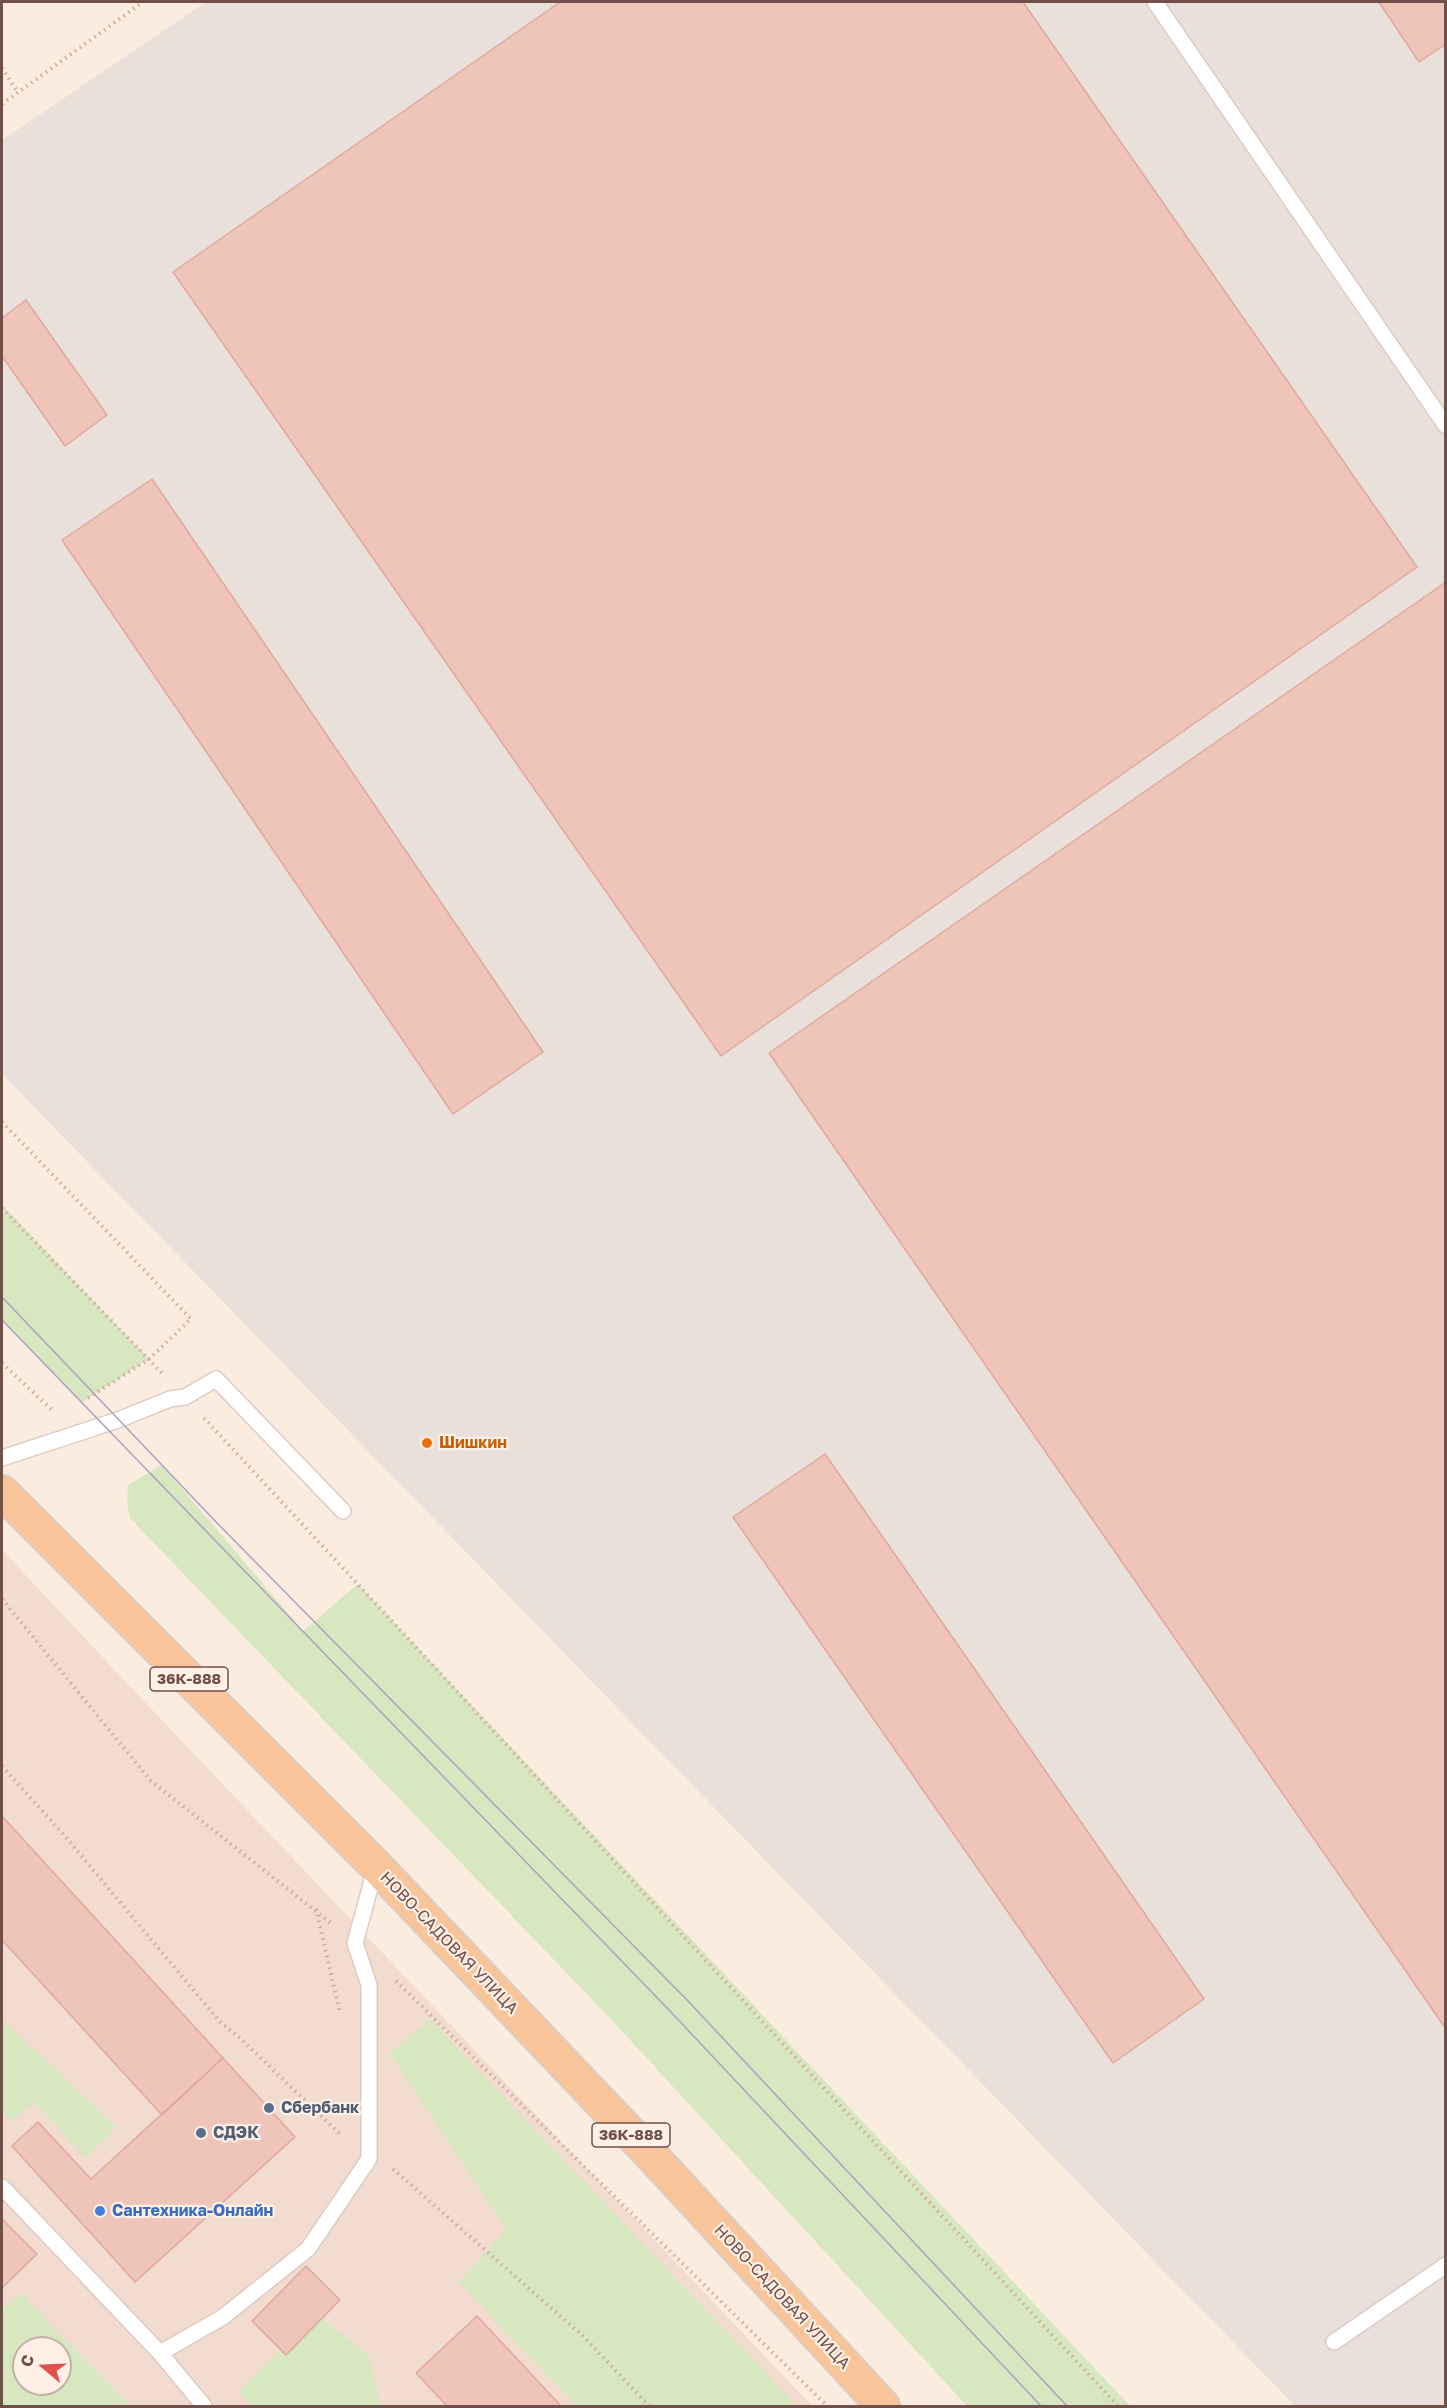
<!DOCTYPE html>
<html>
<head>
<meta charset="utf-8">
<style>
  body { margin:0 }
  #map { position:relative; width:1447px; height:2408px; overflow:hidden; background:#fbece0; font-family:"Golos Text",sans-serif }
  canvas { display:block }
  .frame { position:absolute; inset:0; border:3px solid #705049; pointer-events:none }
  .north { position:absolute; left:12px; top:2336px; width:60px; height:60px; box-sizing:border-box; background:#fef0e6; border:2px solid #c5b0a7; border-radius:50%; rotate:289deg; font-size:16px; font-weight:700; line-height:24px; text-align:center; color:#705049 }
  .north::after { content:''; display:block; margin:auto; width:21px; height:27px; background:#e15049; clip-path:polygon(50% 0,100% 100%,50% 72%,0 100%) }
</style>
</head>
<body>
<div id="map">
<canvas width="1447" height="2408"></canvas>
<div class="frame"></div>
<div class="north">С</div>
</div>
<script>
const ctx = document.querySelector('canvas').getContext('2d');
ctx.lineJoin = 'round';
function fill(path, color) { ctx.fillStyle = color; ctx.fill(path, 'evenodd'); }
function stroke(path, color, width, dash) { ctx.strokeStyle = color; ctx.lineWidth = width; ctx.lineCap = dash ? 'butt' : 'round'; ctx.setLineDash(dash || []); ctx.stroke(path); }
function label(font, color, halo, rows, align = 'center') {
  ctx.font = font + ' "Golos Text",sans-serif'; ctx.lineWidth = 4.5; ctx.setLineDash([]); ctx.textBaseline = 'middle'; ctx.strokeStyle = halo; ctx.fillStyle = color; for (const [text, x, y, turn = 0] of rows) {
    ctx.save(); ctx.translate(x, y); ctx.rotate((+turn || 0) * Math.PI / 180); ctx.textAlign = isNaN(turn) ? turn : align; if (halo) ctx.strokeText(text, 0, 0); ctx.fillText(text, 0, 0); ctx.restore();
  }
}
fill(new Path2D(`
  M2,1550l138,147 672,709h-810zM24,2348h36v36h-36z`), '#f2dccf');
fill(new Path2D(`
  M206,2h1239v2404h-150l-1293,-1332v-934z`), '#e9e0dc');
fill(new Path2D(`
  M2,1205l147,154 -68,44 -79,-83z
  M162,1465l141,166 55,-47 772,822h-163l-360,-391 -477,-497 -3,-16 1,-17z
  M430,2019l367,387h-221l-117,-124 47,-53 -116,-176z
  M2,2020l115,107 -31,31 -52,-56 -23,20 -9,-11z
  M20,2293l110,113h-128v-96zM24,2348h36v36h-36z
  M316,2314l53,42 11,50h-127l-14,-14z`), '#d7e7c0');
const building = new Path2D(`
  M560,2h463l394,565 -696,489 -548,-784z
  M1379,2h67v42l-27,18z
  M26,300l81,115 -42,31 -63,-90v-38z
  M152,479l391,573 -90,62 -391,-574z
  M1446,582v1447l-677,-976z
  M825,1454l379,545 -91,64 -380,-546z
  M2,1816l221,242 -61,57 -160,-175z
  M223,2058l72,79 -160,145 -123,-136 26,-24 53,57z
  M2,2219l35,35 -35,34z
  M306,2266l34,34 -54,55 -34,-34z
  M477,2316l84,90h-114l-31,-33z`);
fill(building, '#efc5b9');
stroke(building, '#e1a89a', 1.5);
const service = new Path2D(`
  M1155,2l291,424
  M2,1458l116,-38 52,-21 15,-2 31,-18 127,132
  M2,2187l158,166 63,-36 85,-68 61,-90v-174l-14,-42 21,-77
  M1334,2342l112,-77
  M160,2353l44,53`);
const primary = new Path2D(`
  M2,1492l374,374 275,289 232,251`);
stroke(service, '#e0c9c0', 18);
stroke(primary, '#d7cecc', 36);
stroke(new Path2D(`
  M2,68l15,23
  M2,104l141,-102
  M2,1122l189,197 -42,40 -61,39
  M2,1208l160,165
  M2,1363l52,49
  M204,1418l914,988
  M2,1599l149,182 181,143
  M2,1766l61,68 158,189 19,15 102,98
  M316,1909l24,104
  M396,1981l431,425
  M393,2169l190,167 66,70`), '#d3a89d', 4, [1.5, 4.5]);
stroke(service, '#fff', 15);
stroke(primary, '#f8c49a', 33);
stroke(new Path2D(`
  M2,1297l217,228 469,476 379,405
  M2,1320l668,691 371,395`), '#ada0c3', 1.5);
for (const [x, y, r, color] of [
  [427,1443,6,"#e8710a"],
  [269,2108,6,"#5c6f8a"],
  [201,2133,6,"#5c6f8a"],
  [100,2211,6,"#3f7fe0"]
]) { const dot = new Path2D(); dot.arc(x, y, r, 0, 2 * Math.PI); ctx.fillStyle = color; ctx.fill(dot); stroke(dot, '#fef0e6', 2); }
for (const [x, y, w] of [
  [189,1679,78],
  [631,2135,78]
]) { const box = new Path2D(); box.roundRect(x - w / 2, y - 12, w, 24, 4.5); ctx.fillStyle = '#fef0e6'; ctx.fill(box); stroke(box, '#705049', 1.5); }
label('bold 15px', '#705049', null, [
  ["36К-888",189,1679],
  ["36К-888",631,2135]
]);
label('bold 16px', '#c56008', '#fef0e6', [
  ["Шишкин",439,1443]
], 'left');
label('16px', '#705049', '#fef0e6', [
  ["НОВО-САДОВАЯ УЛИЦА",449,1943,46],
  ["НОВО-САДОВАЯ УЛИЦА",782,2297,47]
]);
label('bold 16px', '#4e5e75', '#fef0e6', [
  ["Сбербанк",281,2108],
  ["СДЭК",213,2133]
], 'left');
label('bold 16px', '#366cbe', '#fef0e6', [
  ["Сантехника-Онлайн",112,2211]
], 'left');
</script>
</body>
</html>
